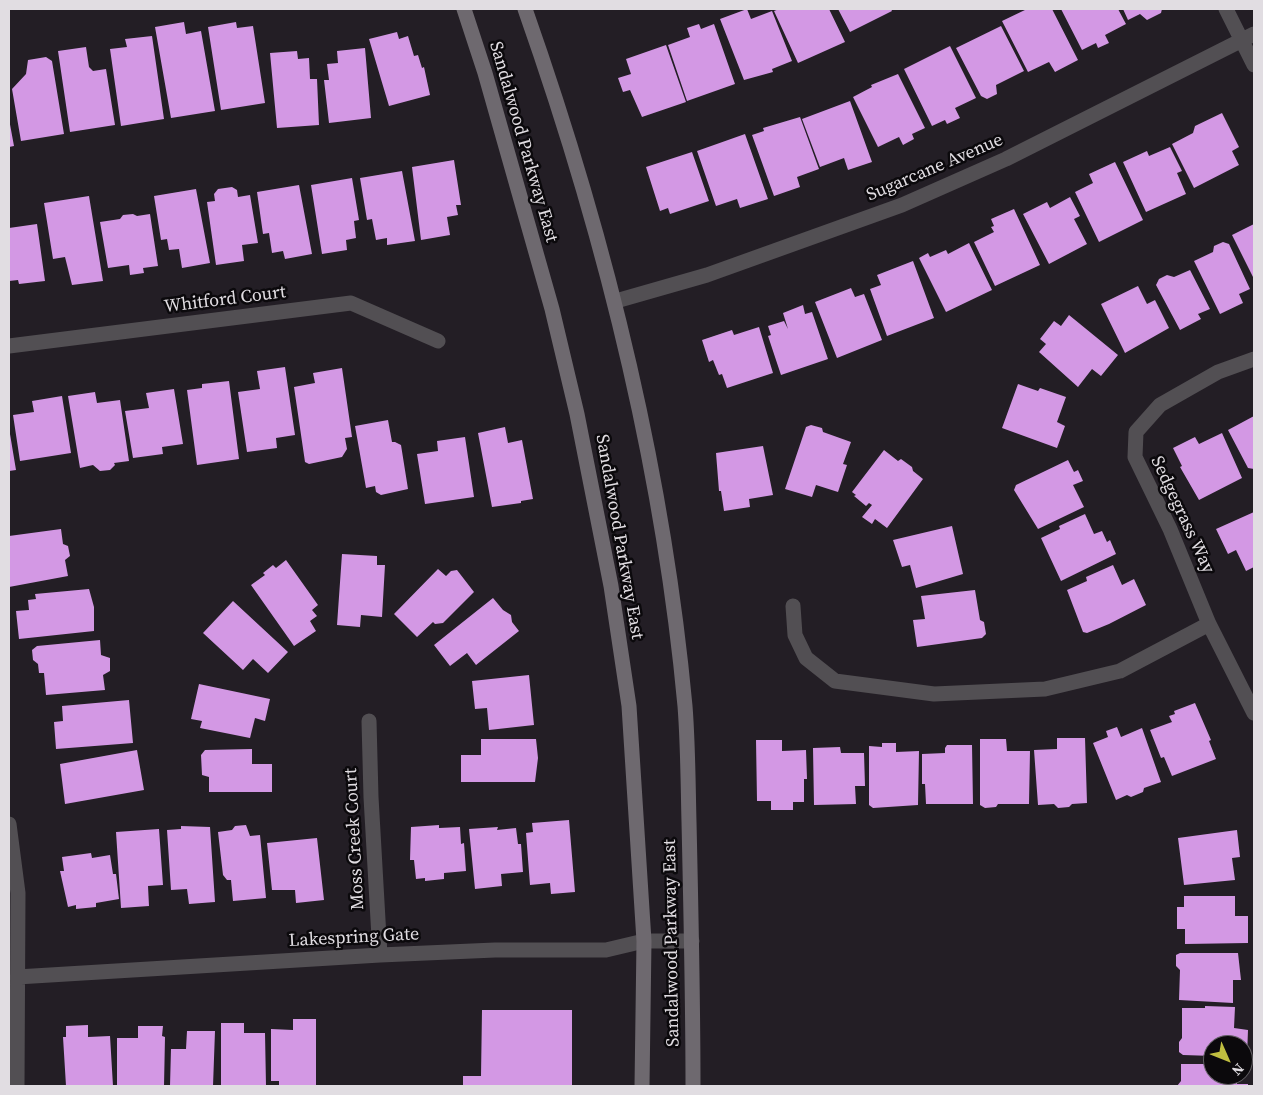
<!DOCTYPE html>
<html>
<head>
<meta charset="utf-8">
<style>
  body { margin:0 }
  #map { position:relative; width:1263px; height:1095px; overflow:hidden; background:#231e25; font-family:"Source Serif 4",serif }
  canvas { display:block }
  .frame { position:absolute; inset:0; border:10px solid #e1dde2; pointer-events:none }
  .north { position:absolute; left:1203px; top:1035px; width:50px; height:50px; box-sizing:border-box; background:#0b090c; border:1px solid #615e62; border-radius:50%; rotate:134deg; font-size:14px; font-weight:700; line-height:20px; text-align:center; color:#e1dde2 }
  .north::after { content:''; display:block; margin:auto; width:18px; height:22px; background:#c0be40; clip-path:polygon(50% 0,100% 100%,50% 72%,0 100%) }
</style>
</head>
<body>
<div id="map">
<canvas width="1263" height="1095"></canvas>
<div class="frame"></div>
<div class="north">N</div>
</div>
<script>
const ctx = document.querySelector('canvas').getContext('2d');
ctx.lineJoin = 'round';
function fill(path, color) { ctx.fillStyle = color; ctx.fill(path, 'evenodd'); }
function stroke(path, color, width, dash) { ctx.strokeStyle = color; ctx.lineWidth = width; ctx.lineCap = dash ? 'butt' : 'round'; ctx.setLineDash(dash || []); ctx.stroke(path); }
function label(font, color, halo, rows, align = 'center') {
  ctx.font = font + ' "Source Serif 4",serif'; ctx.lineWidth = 5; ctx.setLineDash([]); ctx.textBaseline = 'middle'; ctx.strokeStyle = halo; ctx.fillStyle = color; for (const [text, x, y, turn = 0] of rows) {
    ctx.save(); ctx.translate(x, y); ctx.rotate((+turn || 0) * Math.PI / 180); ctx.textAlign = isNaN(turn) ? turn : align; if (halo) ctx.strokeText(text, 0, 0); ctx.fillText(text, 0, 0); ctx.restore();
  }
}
fill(new Path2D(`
  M747,9l4,10 21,-8 20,50 -20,8 1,3 -29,8 -24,-61z
  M779,9h50l16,33 -47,21 -24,-52z
  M838,9h53l1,2 -42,21z
  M1027,9h25l26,51 -23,12 -6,-10 -21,10 -26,-51z
  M1061,9h57l8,15 -21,11 4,8 -11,5 -2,-5 -14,7z
  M1123,9h39l-1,4 -14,7 -7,-6 -12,6z
  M184,22l2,12 15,-3 14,80 -44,7 -16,-91z
  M236,22l1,6 16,-2 12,77 -44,7 -13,-83z
  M699,24l2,5 13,-5 21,60 -48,17 -19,-56 22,-8 -3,-9z
  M1001,26l23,45 -28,14 1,9 -10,5 -6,-3 -25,-48z
  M397,32l2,7 9,-3 6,20 4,-1 4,13 2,-1 6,28 -41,11 -20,-67z
  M152,36l12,83 -43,7 -11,-77 17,-2 -2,-8z
  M666,45l20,57 -44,15 -12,-27 -7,2 -5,-14 13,-4 -5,-15z
  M950,46l26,52 -21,10 5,10 -13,6 -2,-4 -13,6 -28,-57z
  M86,47l3,20 4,4 13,-2 9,56 -45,7 -12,-81z
  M365,48l6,70 -42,5 -5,-43h5l-2,-16 11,-1 -1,-12z
  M297,51l1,8 11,-1 1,21h7l2,46 -42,3 -7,-75z
  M46,57l6,4 12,73 -43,7 -9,-52 14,-15 2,-14z
  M898,74l27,54 -13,6 2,5 -11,6 -4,-8 -21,10 -25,-50 19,-10 -1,-2z
  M850,101l22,61 -24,8 -4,-12 -24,9 -18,-48z
  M1222,113l17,34 -7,4 7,14 -45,23 -22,-44 21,-11 2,-7z
  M800,117l19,52 -22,8 3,10 -26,9 -22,-61 12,-4 -1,-3z
  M9,119l5,27 -5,1z
  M745,134l23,65 -28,9 -3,-9 -21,7 -19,-55z
  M1170,147l12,24 -5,2 9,21 -40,18 -23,-50 24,-11 2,5z
  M692,152l17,49 -39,13 -2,-6 -8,3 -14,-44z
  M454,160l7,45h-5l2,10 -11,2 3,18 -29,5 -9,-73z
  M1115,162l28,58 -44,22 -24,-50 18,-9 -4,-9z
  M402,171l13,70 -28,4v-7l-11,2 -4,-21 -5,1 -7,-42z
  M352,178l7,42 -5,1 2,17 -10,2 1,10 -25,4 -11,-69z
  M299,185l13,69 -27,5 -2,-8 -11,2 -3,-20 -6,1 -6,-42z
  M232,187l5,3 1,7 12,-2 8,48 -16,2 2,16 -28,4 -9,-63 8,-1 -1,-7 4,-5z
  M196,189l14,74 -28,5 -3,-19 -10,1 -2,-11 -6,1 -7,-44z
  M89,196l14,85 -31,4 -7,-28 -12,2 -9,-56z
  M1070,197l10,19 -6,3 13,25 -38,20 -26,-50 24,-12 3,6z
  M1014,209l26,56 -45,21 -21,-44 20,-10 -3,-5 3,-1 -3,-7z
  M133,214l4,2 13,-2 8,52 -15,2 1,5 -14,2 -1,-10 -21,3 -8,-46 20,-3 3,-4z
  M37,224l8,57 -26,3 -1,-4 -9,1v-53z
  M1254,224v55l-22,-44z
  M1223,242l6,2 21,45 -11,5 4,9 -23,11 -26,-53 19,-9 1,-6z
  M969,243l23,47 -46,22 -27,-54 9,-5 2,4 16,-7 2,4z
  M913,261l21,57 -47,18 -17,-47 11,-4 -4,-10z
  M1190,270l20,39 -12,5 3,5 -21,11 -24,-45 3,-6 8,-4 7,2z
  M1138,286l9,18 8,-4 14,28 -44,25 -24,-49z
  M851,288l4,9 9,-3 18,46 -45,18 -22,-56z
  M803,305l2,9 7,-2 16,47 -47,16 -13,-39 3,-1 -3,-9 16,-5 4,8 -5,-16z
  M1069,315l49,40 -17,21 -9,-7 -14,18 -39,-35 7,-8 -6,-5 14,-18 7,5z
  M759,327l14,46 -46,15 -5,-14 -3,1 -6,-15 -4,2 -7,-22 30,-10 2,5z
  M285,367l10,68 -19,3 1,10 -30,4 -9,-60 22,-3 -3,-18z
  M342,368l10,69 -7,1 2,11 -5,8 -33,7 -4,-2 -11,-75 21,-4 -2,-10z
  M229,381l10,78 -42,6 -10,-75 15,-2v-4z
  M1018,384l20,7 2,-3 26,9 -9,25 8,4 -8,22 -55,-20z
  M174,389l9,55 -21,3 1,7 -30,4 -8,-47 24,-3 -3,-15z
  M95,392l2,11 23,-3 9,61 -15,2 1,2 -5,5 -10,1 -7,-6 -13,3 -12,-72z
  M62,396l9,57 -51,8 -7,-46 21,-3 -2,-11z
  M1254,416v53l-6,-1 -20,-38z
  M388,420l4,22h3l6,3 7,44 -27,6 -5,-3 -1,-6 -9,2 -11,-62z
  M811,425l11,3 1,4 28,10 -8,22 4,1 -9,27 -22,-7 -4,12 -27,-8 21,-62z
  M505,427l3,16 14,-3 11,59 -12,2v2l-29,4 -14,-74z
  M9,428l7,42 -7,1z
  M1222,433l20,45 -43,22 -19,-33 2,-1 -9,-18 22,-11 4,7z
  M465,437l9,60 -49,7 -8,-50 21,-3 -1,-10z
  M763,446l10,49 -24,4 1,8 -26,4 -3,-20h-2l-3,-38z
  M884,450l14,11 3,-2 11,8 1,4 10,8 -36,49 -12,-9 -3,5 -10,-7 10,-12 -3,-2 -3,3 -12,-10 2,-1 -4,-3z
  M1068,460l6,12 4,-2 5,11 -10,4 11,22 -46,22 -24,-39 2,-5z
  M1254,512v55l-8,4 -10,-21 -8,4 -12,-25z
  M1085,514l9,20 8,-3 5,11 3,-2 6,14 -55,27 -20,-43 19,-9 -1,-3z
  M952,526l11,48 -47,14 -6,-23 -8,2 -9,-27z
  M61,529l2,15 5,2 2,10 -5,4 3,16 -59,11v-51z
  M342,554l35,2v9h8l-3,52 -21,-2 -1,12 -23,-2z
  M286,560l32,45 -6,5 5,6 -7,5 6,10 -22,15 -43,-61 14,-10 -2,-2 10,-8 3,3z
  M1113,565l9,20 12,-6 12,26 -37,19 -22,9 -4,-1 -16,-42 20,-9 -1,-4z
  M438,569l8,7 5,-5 6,-1 17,22 -31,31 -8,1 -2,-2 -16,15 -23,-23z
  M89,589l5,18v24l-75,8 -3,-28 13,-1 -1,-10 8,-1 -1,-5z
  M975,590l5,30 4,2 2,12 -4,4 -65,9 -4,-27 12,-1 -4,-23z
  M493,598l10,12 8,5 1,7 7,9 -43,34 -9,-12 -17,13 -16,-21z
  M233,601l55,51 -20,21 -15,-14 -10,11 -40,-37z
  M100,640l1,15 9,3v13l-7,4 2,15 -59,5 -2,-22h-5l-1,-9 -5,-4 -1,-10 5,-4z
  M529,675l5,50 -45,5 -2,-22 -12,1 -3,-28z
  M199,684l71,15 -5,22 -10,-3 -5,20 -50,-10 2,-7 -11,-2z
  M129,700l4,43 -77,6 -2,-27 9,-1 -1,-15z
  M1195,703l16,37 -2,1 7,18 -44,17 -8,-19 -3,1 -11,-28 22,-8 -3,-6 6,-2 -1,-3z
  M1117,727l4,10 21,-9 19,54 -17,6 -1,4 -12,5 -4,-2 -11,5 -23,-57 15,-6 -2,-6z
  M1057,738h28l2,65 -15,1 -3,3 -11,1 -4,-4 -16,1 -4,-55 23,-1z
  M481,739h55l2,19 -3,24h-74v-27h20z
  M980,739h26l1,12h23l-1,53h-31l-2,3 -11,1 -5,-3z
  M756,740h26v11l24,-1 1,29h-3v23h-11v8h-22v-9h-14z
  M882,743h14v9l23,-1 -1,54 -45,3 -4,-3v-59l13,1z
  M947,745h25l1,59h-47l-1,-20h-3v-30l23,-1v-5z
  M840,747l1,6h23l1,33h-10l1,18 -42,1 -1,-57z
  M252,749v15h20v28h-63v-15l-7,-2 -1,-20 4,-5z
  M137,750l7,40 -79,14 -5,-40z
  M569,820l6,72 -24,2 -1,-11 -20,2 -4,-52 7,-1 -1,-9z
  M246,825l4,11 10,-1 6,63 -33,3 -2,-21h-4l-4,-5 -5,-43 14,-2 3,-4z
  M439,825v3l21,-1 1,17 3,-1 2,28 -22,2v6l-19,2v-3l-9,1 -2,-19h-4l1,-33z
  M181,826l29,1 5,75 -26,2 -2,-15 -16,1 -4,-60 14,-1z
  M498,827l-1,3 19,-2 2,16h3l2,28 -22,2 1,12 -27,3 -6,-60z
  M159,829l4,56 -15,1 1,20 -28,2 -5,-76z
  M1237,830l3,27 -8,1 3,22 -51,5 -6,-47z
  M317,838l7,62 -28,3 -1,-13h-23l-5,-47z
  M91,853l1,5 18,-3 3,19h3l3,25 -23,4v4l-20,2v-4l-8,2 -8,-36h4l-2,-14z
  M1184,896h51v20h13v27l-63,1v-15h-8v-22h7z
  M1180,953h58l3,27h-8v23l-54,-3 1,-30 -4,-4v-11z
  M1205,1006l30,1 -1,21 14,2 -1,27h-4v-12h-30v11l-30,-1 -4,-3v-10l3,-4v-30h23z
  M482,1010h90v76h-109v-10h18z
  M293,1019h23v67h-37v-5h-8v-52l22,1z
  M221,1023h23v10h21l1,53h-45z
  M88,1025v12l22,-1 3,50h-47l-3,-49h3v-11z
  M138,1026h25l-1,10 3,1 -1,49h-47v-48h21z
  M187,1031h28l-2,55h-43l1,-37h15z
  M1208,1061h5v14h24v9h11v2h-71l4,-5v-17h27z`), '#d398e4');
stroke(new Path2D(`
  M1226,9l28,56
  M616,301l91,-26 195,-70 104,-46 248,-125
  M9,346l342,-43 87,38
  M1254,359l-36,13 -58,33 -24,27 -1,25 35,72 39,95 45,89
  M793,606l2,29 11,23 29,23 99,13 111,-5 75,-18 89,-47
  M369,721l2,76 9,158
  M9,824l9,69 -1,193
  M17,977l363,-22 115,-5h111l38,-9h48`), '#524f53', 15);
stroke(new Path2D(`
  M464,9l21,64 67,236 25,105 34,172 18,120 15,235 -2,145
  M525,9c79,224 138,459 160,697 3,38 3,77 4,116 2,88 4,176 4,264`), '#6e696f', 15);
label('18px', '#e1dde2', '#0b090c', [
  ["Sandalwood Parkway East",523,142,74],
  ["Sugarcane Avenue",935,168,-23],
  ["Whitford Court",225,300,-7],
  ["Sedgegrass Way",1182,515,65],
  ["Sandalwood Parkway East",619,537,80],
  ["Moss Creek Court",355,839,-93],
  ["Lakespring Gate",354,938,-3],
  ["Sandalwood Parkway East",672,943,-91]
]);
</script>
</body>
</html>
